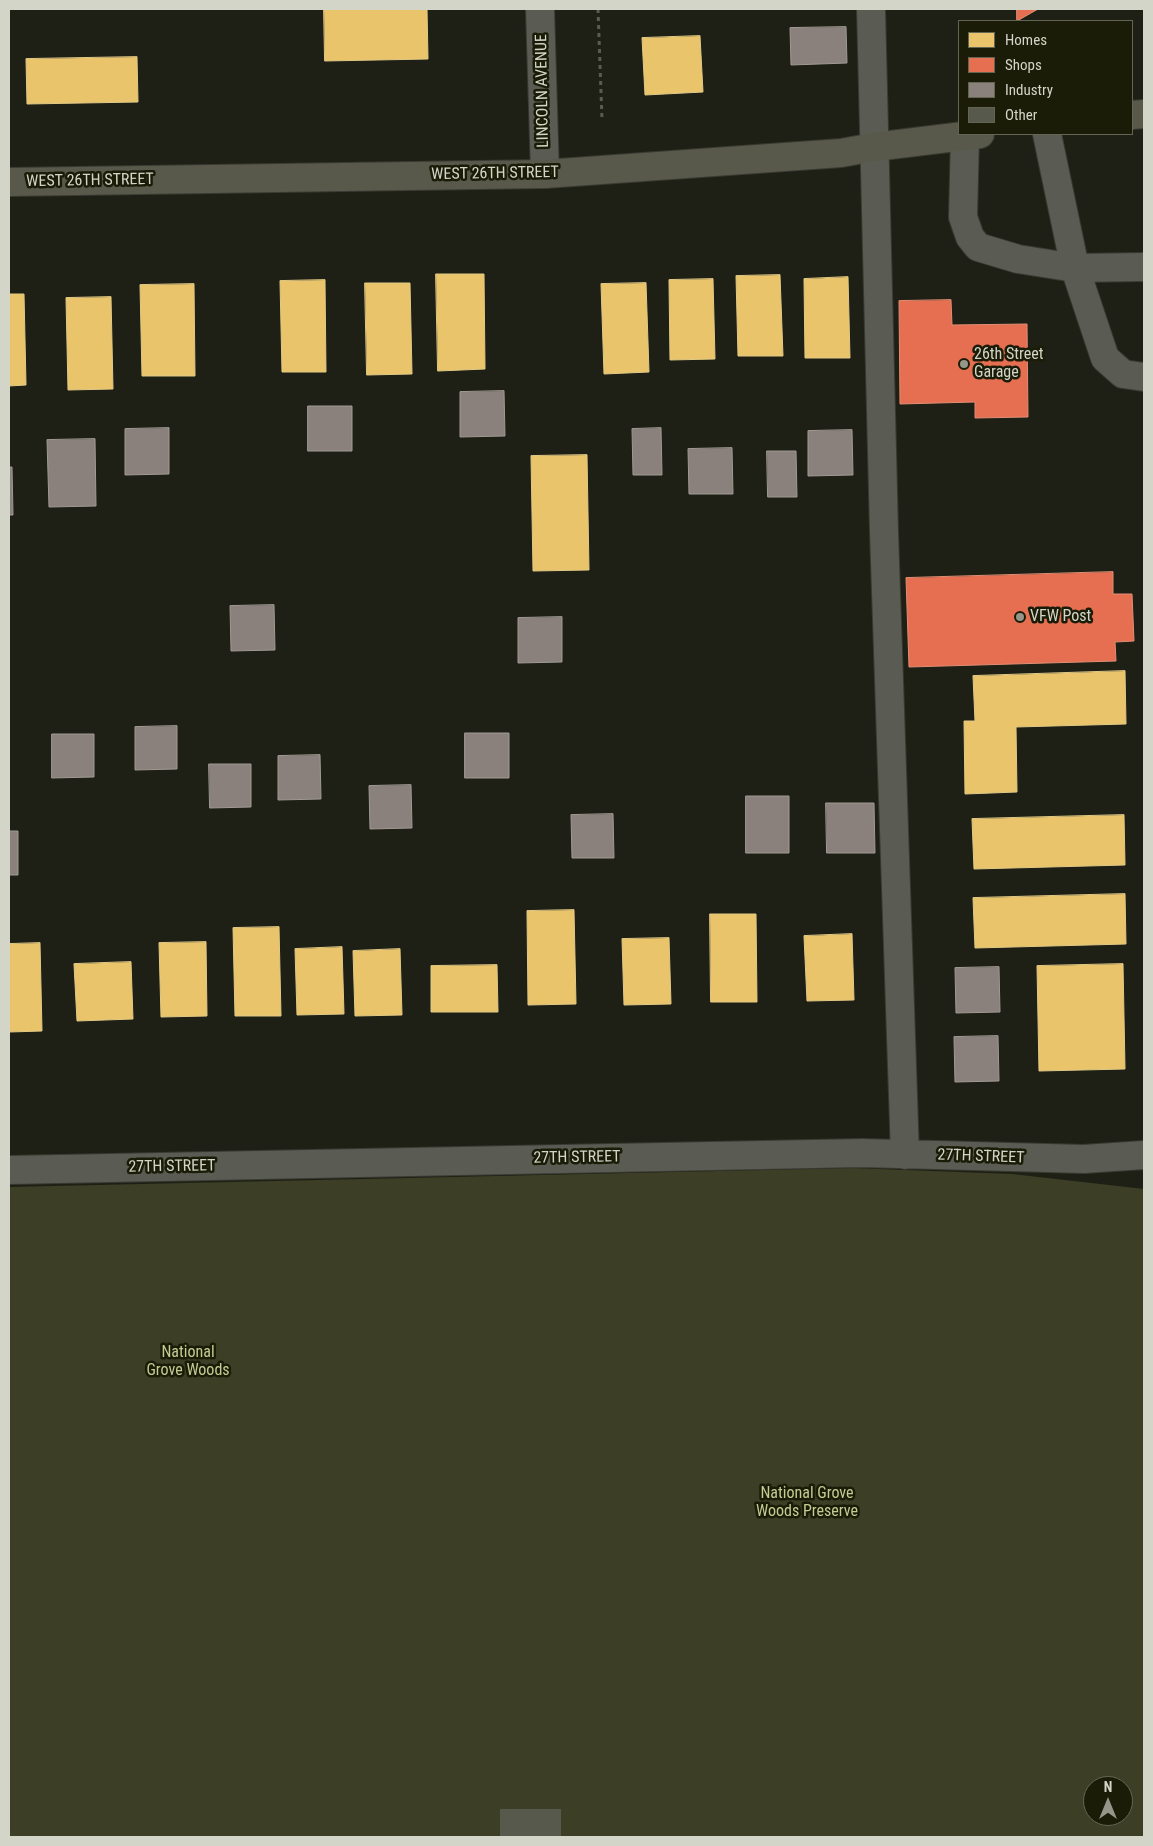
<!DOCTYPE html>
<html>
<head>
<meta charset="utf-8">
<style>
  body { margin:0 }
  #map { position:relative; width:1153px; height:1846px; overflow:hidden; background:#1f2015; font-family:"Roboto Condensed",sans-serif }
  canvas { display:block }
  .frame { position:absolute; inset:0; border:10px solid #d3d5c8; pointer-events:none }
  .legend { position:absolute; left:958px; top:20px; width:175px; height:115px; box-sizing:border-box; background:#1a1c07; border:1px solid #646654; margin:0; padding:6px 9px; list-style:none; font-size:15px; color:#d3d5c8 }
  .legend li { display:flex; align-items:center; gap:10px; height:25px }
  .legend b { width:25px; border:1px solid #646654 }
  .north { position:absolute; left:1083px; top:1776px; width:50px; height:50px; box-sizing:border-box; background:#1a1c07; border:1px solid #646654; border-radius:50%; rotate:0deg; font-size:14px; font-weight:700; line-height:20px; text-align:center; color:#d3d5c8 }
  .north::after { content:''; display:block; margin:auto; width:18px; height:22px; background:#949689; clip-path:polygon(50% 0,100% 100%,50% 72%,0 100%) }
</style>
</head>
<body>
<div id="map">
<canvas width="1153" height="1846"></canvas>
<div class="frame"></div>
<ul class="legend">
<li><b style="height:14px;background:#e9c46a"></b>Homes</li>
<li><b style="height:14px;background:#e76f51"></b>Shops</li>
<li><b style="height:14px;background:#8a817c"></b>Industry</li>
<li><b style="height:14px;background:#57594d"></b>Other</li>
</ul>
<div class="north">N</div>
</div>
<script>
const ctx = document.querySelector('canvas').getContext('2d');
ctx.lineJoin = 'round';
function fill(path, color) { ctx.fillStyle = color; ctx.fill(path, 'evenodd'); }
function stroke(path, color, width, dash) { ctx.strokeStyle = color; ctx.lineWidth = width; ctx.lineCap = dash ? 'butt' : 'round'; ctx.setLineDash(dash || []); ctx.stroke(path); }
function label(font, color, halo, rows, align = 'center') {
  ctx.font = font + ' "Roboto Condensed",sans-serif'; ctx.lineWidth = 5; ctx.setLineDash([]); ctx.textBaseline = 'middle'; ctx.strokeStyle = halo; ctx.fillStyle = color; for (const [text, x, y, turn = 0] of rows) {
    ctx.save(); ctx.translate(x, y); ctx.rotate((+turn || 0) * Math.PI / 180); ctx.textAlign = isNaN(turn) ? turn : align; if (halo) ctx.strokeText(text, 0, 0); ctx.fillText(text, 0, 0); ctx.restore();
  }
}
fill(new Path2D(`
  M852,1168l160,6 132,15v648h-1135v-650zM1093,1786h30v30h-30z`), '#3c3f26');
const homes = new Path2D(`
  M324,9h103l1,50 -103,2z
  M700,36l3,56 -58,3 -3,-57z
  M137,57l1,45 -111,2 -1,-45z
  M436,274h48l1,95 -47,2z
  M780,275l3,81h-45l-2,-80z
  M848,277l2,81h-45l-1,-79z
  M713,279l2,80 -45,1 -1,-80z
  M325,280l1,92h-44l-2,-91z
  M365,283h45l2,91 -45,1z
  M646,283l3,89 -45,2 -3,-90z
  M194,284l1,92h-53l-2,-91z
  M9,294h15l2,91 -17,1z
  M111,297l2,92 -45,1 -2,-92z
  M587,455l2,115 -56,1 -2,-115z
  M1125,671l1,53 -110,3 1,65 -52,2 -1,-73h11l-2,-45z
  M1124,815l1,50 -151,4 -2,-50z
  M1125,894l1,50 -151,4 -2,-50z
  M574,910l2,94 -48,1 -1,-94z
  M710,914h46l1,88h-46z
  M279,927l2,89h-46l-2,-88z
  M852,934l2,66 -47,1 -3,-65z
  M669,938l2,66 -47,1 -2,-66z
  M206,942l1,74 -46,1 -2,-74z
  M40,943l2,88 -33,1v-88z
  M342,947l2,67 -47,1 -2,-66z
  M400,949l2,66 -47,1 -2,-65z
  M131,962l2,57 -56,2 -3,-57z
  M1123,964l2,105 -86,2 -2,-105z
  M497,965l1,47h-67v-46z`);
fill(homes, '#e9c46a');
stroke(homes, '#e2c986', 1);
const shops = new Path2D(`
  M1017,9h21l-21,12z
  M951,300l1,25 75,-1 1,93 -53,1v-16l-75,2 -1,-103z
  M1113,572v22h19l2,47 -19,1 1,19 -207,6 -3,-89z`);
fill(shops, '#e76f51');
stroke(shops, '#e18e75', 1);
const industry = new Path2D(`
  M846,27l1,36 -56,2 -1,-37z
  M504,391l1,45 -45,1v-45z
  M308,406h44v45h-44z
  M169,428v46l-44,1v-46z
  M661,428l1,47h-29l-1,-46z
  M852,430l1,45 -45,1v-45z
  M95,439l1,67 -47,1 -2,-67z
  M732,448l1,46h-44l-1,-45z
  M767,451h29l1,46h-29z
  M9,467h3l1,48h-4z
  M274,605l1,45 -44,1 -1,-45z
  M562,617v45l-44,1v-45z
  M177,726v43l-42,1v-43z
  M465,733h44v45h-44z
  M52,734h42v43l-42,1z
  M320,755l1,44 -43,1v-44z
  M209,764h42v43l-41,1z
  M411,785l1,43 -42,1 -1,-43z
  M746,796h43v57h-43z
  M826,803h48l1,50h-48z
  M613,814l1,44h-42l-1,-43z
  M9,831h9v44h-9z
  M999,967l1,45 -44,1 -1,-45z
  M998,1036l1,45 -44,1 -1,-45z`);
fill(industry, '#8a817c');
stroke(industry, '#a09a93', 1);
fill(new Path2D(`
  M500,1809h61v28h-61z`), '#57594d');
const minor = new Path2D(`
  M540,9l5,165
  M871,9l13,523 21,623
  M1047,134l28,134 30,90 18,16 21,3
  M965,136l-2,81 7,20 8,10 40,12 57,9 69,-1
  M9,1170l853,-17 222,6 60,-4`);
const major = new Path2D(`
  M1132,115l12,-1
  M9,182l536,-8 296,-21 33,-6 106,-13`);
stroke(minor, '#393a32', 30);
stroke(major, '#393a32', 30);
stroke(new Path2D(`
  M598,9l4,111`), '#5a5b52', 3, [4, 4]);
stroke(minor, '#5a5c53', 28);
stroke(major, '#58594b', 28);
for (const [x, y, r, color] of [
  [964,364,5,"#949689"],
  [1020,617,5,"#949689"]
]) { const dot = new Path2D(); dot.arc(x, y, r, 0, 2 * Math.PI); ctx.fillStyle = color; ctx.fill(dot); stroke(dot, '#1a1c07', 2); }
label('16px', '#d3d5c8', '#1a1c07', [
  ["LINCOLN AVENUE",543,91,-91],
  ["WEST 26TH STREET",495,174,-1],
  ["WEST 26TH STREET",90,181,-1],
  ["27TH STREET",981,1157,2],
  ["27TH STREET",577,1158,-1],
  ["27TH STREET",172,1167,-1]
]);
label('16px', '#d3d5c8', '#1a1c07', [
  ["26th Street",974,355],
  ["Garage",974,373],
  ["VFW Post",1030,617]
], 'left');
label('16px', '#c5cc93', '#1a1c07', [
  ["National",188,1353],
  ["Grove Woods",188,1371],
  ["National Grove",807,1494],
  ["Woods Preserve",807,1512]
]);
</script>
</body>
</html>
